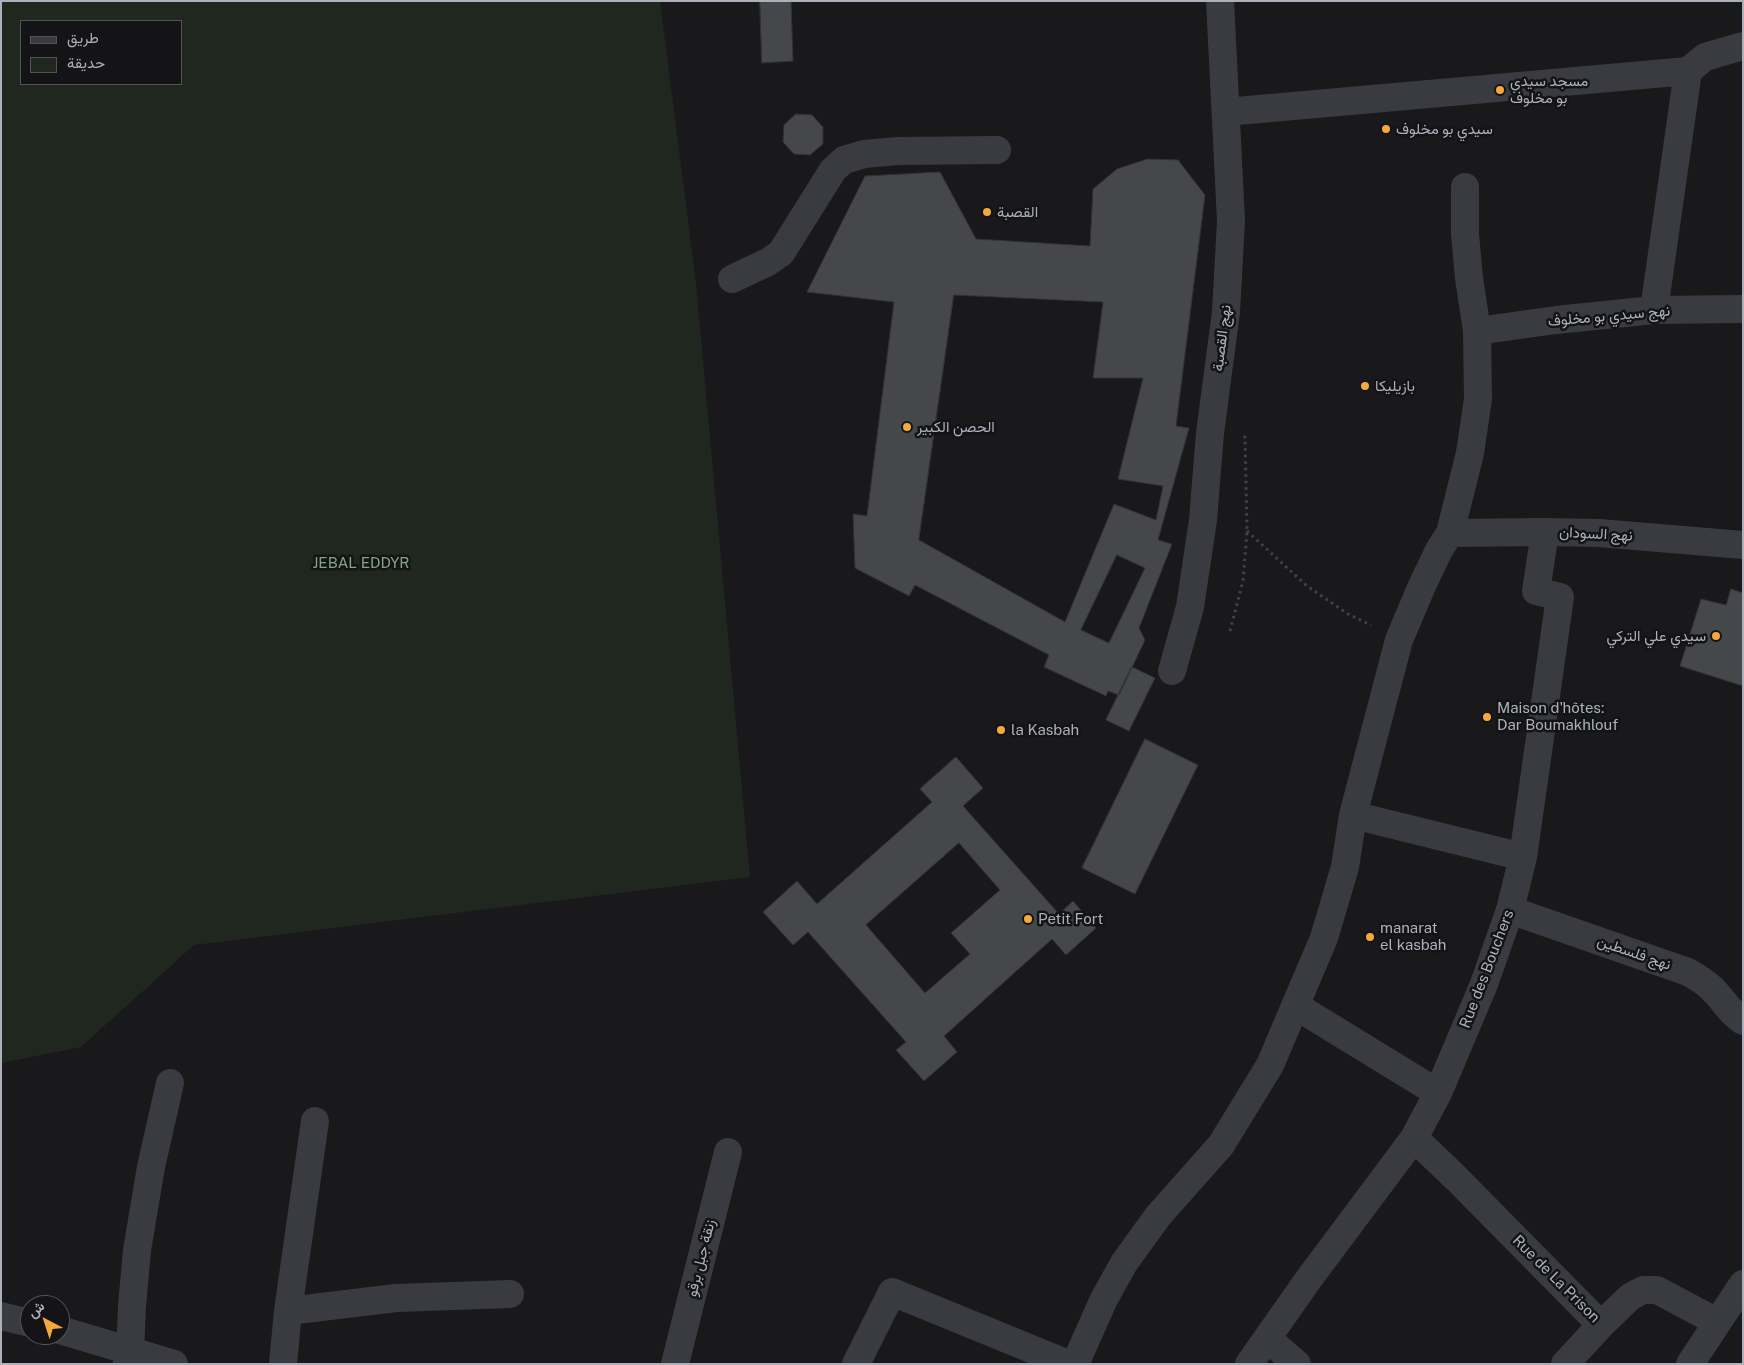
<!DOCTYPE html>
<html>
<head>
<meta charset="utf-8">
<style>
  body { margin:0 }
  #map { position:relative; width:1744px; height:1365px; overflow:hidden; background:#19191b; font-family:"Public Sans",Vazirmatn,sans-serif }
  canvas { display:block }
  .frame { position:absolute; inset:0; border:2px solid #abb1bb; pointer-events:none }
  .legend { position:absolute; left:20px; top:20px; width:162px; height:65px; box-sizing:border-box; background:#141416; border:1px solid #505358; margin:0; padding:6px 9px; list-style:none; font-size:15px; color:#abb1bb }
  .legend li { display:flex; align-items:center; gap:10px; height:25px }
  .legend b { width:25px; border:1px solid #505358 }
  .north { position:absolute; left:20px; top:1295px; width:50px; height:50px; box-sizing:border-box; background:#141416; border:1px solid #505358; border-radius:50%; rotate:320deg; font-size:14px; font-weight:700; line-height:20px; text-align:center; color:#abb1bb }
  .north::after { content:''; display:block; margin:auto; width:18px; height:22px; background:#f5a938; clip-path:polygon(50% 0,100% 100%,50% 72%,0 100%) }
</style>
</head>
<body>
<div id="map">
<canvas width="1744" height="1365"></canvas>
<div class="frame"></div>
<ul class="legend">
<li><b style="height:6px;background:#3a3b41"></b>طريق</li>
<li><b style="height:14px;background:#1f271f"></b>حديقة</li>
</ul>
<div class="north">ش</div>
</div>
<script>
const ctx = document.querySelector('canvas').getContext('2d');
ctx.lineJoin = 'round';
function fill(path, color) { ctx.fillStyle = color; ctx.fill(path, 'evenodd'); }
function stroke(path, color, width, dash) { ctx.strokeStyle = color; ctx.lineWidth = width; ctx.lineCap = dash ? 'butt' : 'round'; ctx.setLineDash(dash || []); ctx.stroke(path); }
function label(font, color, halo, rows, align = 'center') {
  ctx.font = font + ' "Public Sans",Vazirmatn,sans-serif'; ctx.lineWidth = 5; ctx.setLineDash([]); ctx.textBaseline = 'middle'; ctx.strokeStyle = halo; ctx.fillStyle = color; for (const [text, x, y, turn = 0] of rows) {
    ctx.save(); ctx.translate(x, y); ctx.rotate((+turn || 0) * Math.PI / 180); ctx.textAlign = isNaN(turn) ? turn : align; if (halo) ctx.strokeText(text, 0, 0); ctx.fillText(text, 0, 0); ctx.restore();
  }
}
fill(new Path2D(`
  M1,1h659l36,282 54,594 -556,68 -113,102 -80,16zM21,21h160v63h-160z`), '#1f271f');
const building = new Path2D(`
  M760,1h31l2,60 -31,2z
  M796,114l16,1 11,12v17l-13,11 -16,-1 -11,-12 1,-17z
  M1148,159l30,1 27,35 -29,231 13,2 -31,112 14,4 -33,84 6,12 -26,55 -11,-4 -2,5 -62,-29 5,-12 -134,-70 -6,11 -54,-28 -2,-54 14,2 27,-214 -87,-10 58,-116 75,-4 36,67 114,7 3,-57 24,-20zM954,295l149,7 -10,76h50l-25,101 45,7 -7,34 -42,-16 -49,118 -146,-82zM1117,555l28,13 -36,75 -28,-13z
  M1731,589l12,4v93l-63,-20 21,-67 25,6z
  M1132,667l23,11 -26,53 -23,-11z
  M1145,739l53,26 -63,129 -53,-26z
  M956,757l27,31 -20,18 96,108 14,-13 23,27 -30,27 -14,-16 -108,97 13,16 -33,29 -28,-31 10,-8 -98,-110 -15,13 -30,-33 34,-31 20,23 115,-102 -12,-13zM959,843l41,47 -49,43 19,21 -45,39 -59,-68z`);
fill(building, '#45474b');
stroke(building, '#333337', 1);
stroke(new Path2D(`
  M1247,531l60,55 41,28 23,11
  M1230,631l13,-50 4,-50 -2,-94h-5`), '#404348', 3, [2.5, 4]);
stroke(new Path2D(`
  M1226,112l462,-41
  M732,279l36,-17 13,-9 52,-83 11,-10 20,-6 34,-3 99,-1
  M1654,310l34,-239 17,-14 38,-11
  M1477,331l79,-11 98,-10 89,-1
  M1450,533l95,-1 54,1 144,12
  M1172,671l18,-64 13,-87 7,-87 16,-121 5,-91 -11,-220
  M1353,815l170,42
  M1510,910l178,62c11,6 21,12 29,22 9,10 15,20 26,27
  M1296,1006l142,87
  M1414,1138l42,40 145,147 29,-28 13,-7h14l60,32
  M288,1311l108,-13 114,-4
  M1,1316l29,7
  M60,1330l114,34
  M1268,1339l29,25
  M127,1364l3,-12 2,-46 5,-56 14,-83 19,-84
  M283,1364l5,-53 27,-190
  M675,1364l53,-212
  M856,1364l36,-72 176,72
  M1075,1364l29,-65 20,-36 34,-47 63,-71 49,-80 54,-127 21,-71 8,-52 46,-175 22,-52 18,-38 11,-17 20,-80 8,-54 -1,-68 -8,-53 -4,-44v-47
  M1249,1364l59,-84 106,-142 24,-45 46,-109 26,-74 13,-53 37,-260 -24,-6 9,-59
  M1565,1364l36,-39
  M1690,1364l53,-80`), '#3a3b41', 28);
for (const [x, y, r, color] of [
  [1500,90,5,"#f5a938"],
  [1386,129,5,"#f5a938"],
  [987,212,5,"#f5a938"],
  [1365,386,5,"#f5a938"],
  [907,427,5,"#f5a938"],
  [1716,636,5,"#f5a938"],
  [1487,717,5,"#f5a938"],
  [1001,730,5,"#f5a938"],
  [1028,919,5,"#f5a938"],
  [1370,937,5,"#f5a938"]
]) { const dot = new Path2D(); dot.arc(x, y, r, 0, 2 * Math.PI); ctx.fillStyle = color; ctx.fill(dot); stroke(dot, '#141416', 2); }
label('15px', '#abb1bb', '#141416', [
  ["مسجد سيدي",1510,81],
  ["بو مخلوف",1510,98],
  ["سيدي بو مخلوف",1396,129],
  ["القصبة",997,212],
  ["بازيليكا",1375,386],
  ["الحصن الكبير",917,427],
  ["سيدي علي التركي",1706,636,"right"],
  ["Maison d'hôtes:",1497,708],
  ["Dar Boumakhlouf",1497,725],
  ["la Kasbah",1011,730],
  ["Petit Fort",1038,919],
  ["manarat",1380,928],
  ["el kasbah",1380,945]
], 'left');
label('15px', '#abb1bb', '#141416', [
  ["نهج سيدي بو مخلوف",1609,316,-5],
  ["نهج القصبة",1222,338,-83],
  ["نهج السودان",1596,534,3],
  ["نهج فلسطين",1634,953,19],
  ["Rue des Bouchers",1487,969,-69],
  ["زنقة جبل برقو",701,1258,-76],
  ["Rue de La Prison",1556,1279,45]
]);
label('15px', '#82a682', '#141416', [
  ["JEBAL EDDYR",361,563]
]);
</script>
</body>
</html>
